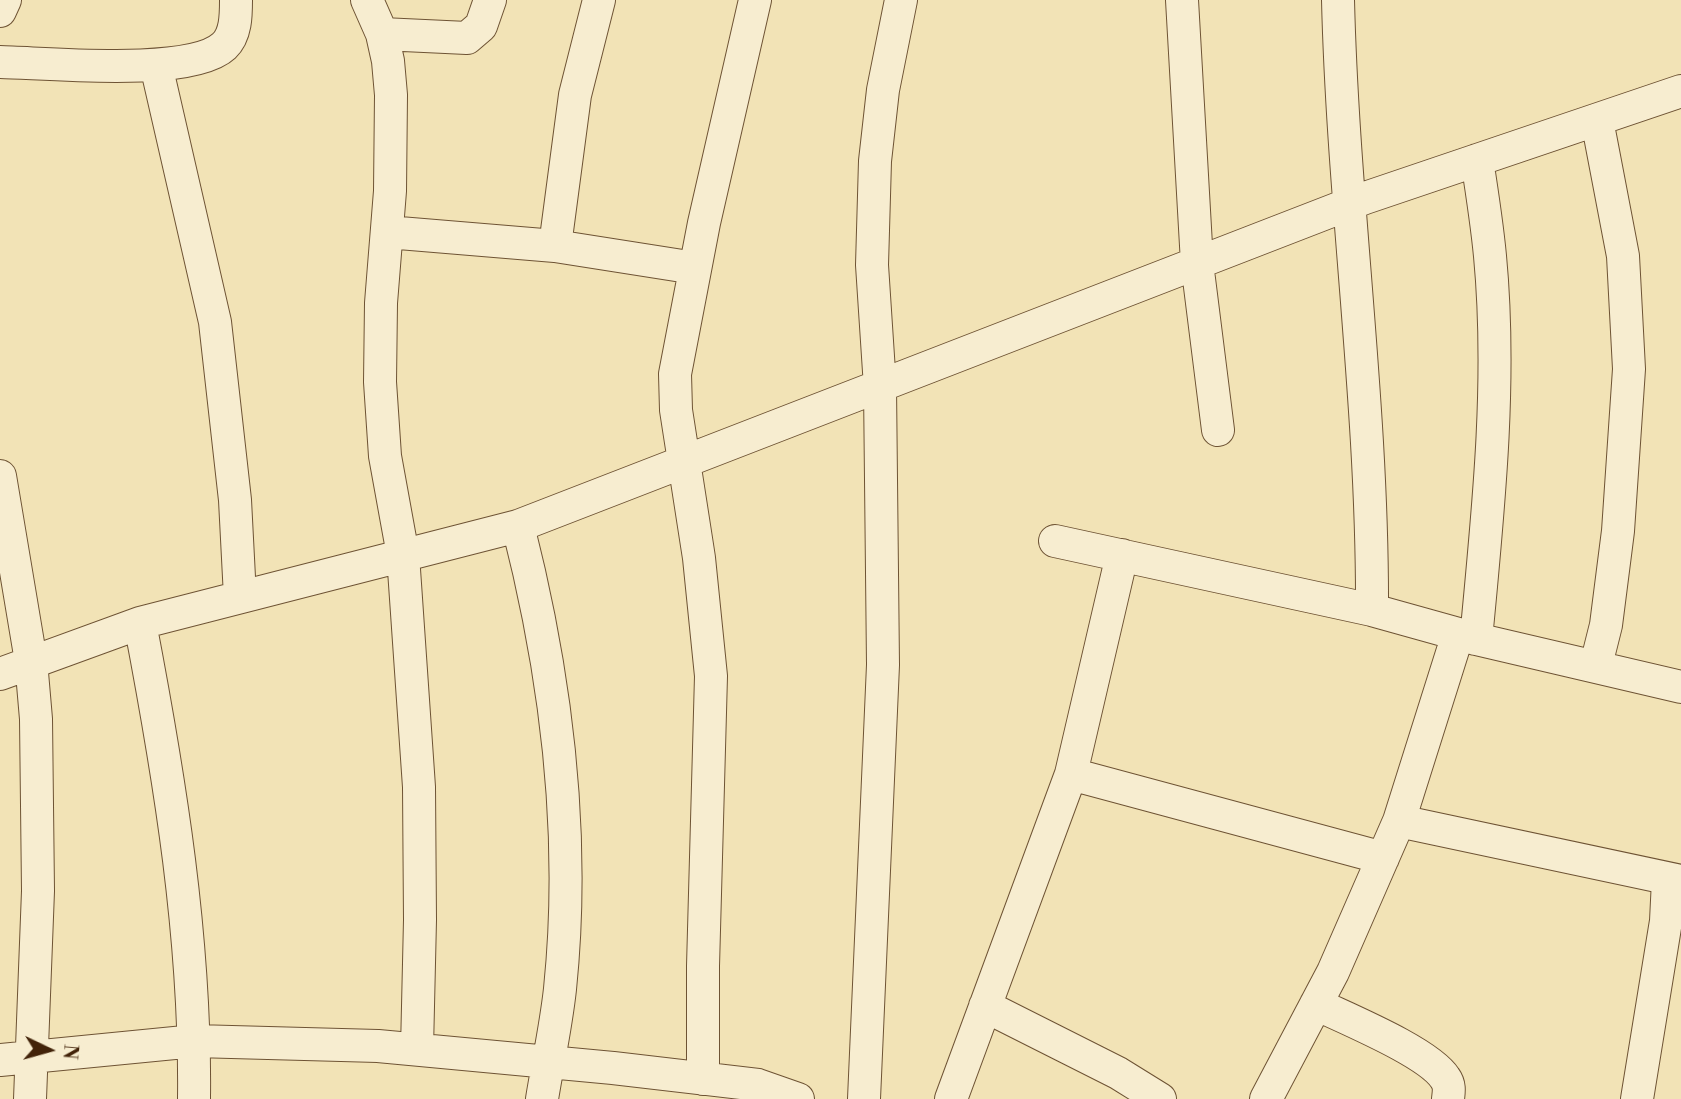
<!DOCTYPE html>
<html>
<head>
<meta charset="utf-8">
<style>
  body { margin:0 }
  #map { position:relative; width:1681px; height:1099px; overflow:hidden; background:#f2e3b6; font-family:"Libre Bodoni",serif }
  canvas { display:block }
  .north { position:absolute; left:14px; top:1015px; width:70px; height:70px; -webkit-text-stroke:5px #f7edd0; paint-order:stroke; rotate:95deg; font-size:19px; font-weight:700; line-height:28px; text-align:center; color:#422309 }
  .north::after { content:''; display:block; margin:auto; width:24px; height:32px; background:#422309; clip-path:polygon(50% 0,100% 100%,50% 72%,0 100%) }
</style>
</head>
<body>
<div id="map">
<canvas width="1681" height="1099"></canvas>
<div class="north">N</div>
</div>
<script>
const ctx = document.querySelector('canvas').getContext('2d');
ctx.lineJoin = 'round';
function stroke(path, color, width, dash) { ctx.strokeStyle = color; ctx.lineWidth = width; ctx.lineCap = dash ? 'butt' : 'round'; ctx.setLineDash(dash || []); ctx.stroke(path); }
const street = new Path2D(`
  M367,0l15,34 6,27 3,34 -1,96 -9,112 -1,79 5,74 18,99 16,232 1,133 -3,129
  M1182,0l15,263 21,167
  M1338,0c5,204 35,406 34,610
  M0,11l5,-11
  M382,34l85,4 14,-12 9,-26
  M0,62c48,1 191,15 224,-16 12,-11 12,-31 12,-46
  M156,65l59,257 20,178 5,97
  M387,232l168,14 140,22
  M555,246l20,-151 24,-95
  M0,476l31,185 5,58 2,172 -8,208
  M518,526c38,149 58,308 42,463 -4,37 -12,73 -18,110
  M1055,541l317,69 104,29 205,48
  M140,623c30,157 56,316 54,476
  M1476,639c12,-126 26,-257 14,-383 -3,-32 -8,-64 -13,-96
  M1596,665l10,-40 12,-94 11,-162 -6,-113 -26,-136
  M0,674l140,-51 378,-97 847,-328 316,-107
  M1071,774l312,84
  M1399,821l282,60
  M1316,1004c31,15 112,48 129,74 5,7 4,13 3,21
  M985,1006l133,67 42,26
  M0,1060l195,-19 183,5 235,22 145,17 40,14
  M703,1079v-113l8,-290 -12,-118 -23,-148 -1,-36 29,-151 51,-223
  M864,1099l19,-434 -3,-278 -8,-122 3,-104 8,-71 18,-90
  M951,1099l120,-325 51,-219
  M1266,1099l67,-127 66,-151 59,-187
  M1637,1099l29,-178 2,-41`);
stroke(street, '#6e5334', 34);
stroke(street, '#f7edd0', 32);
</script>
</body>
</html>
